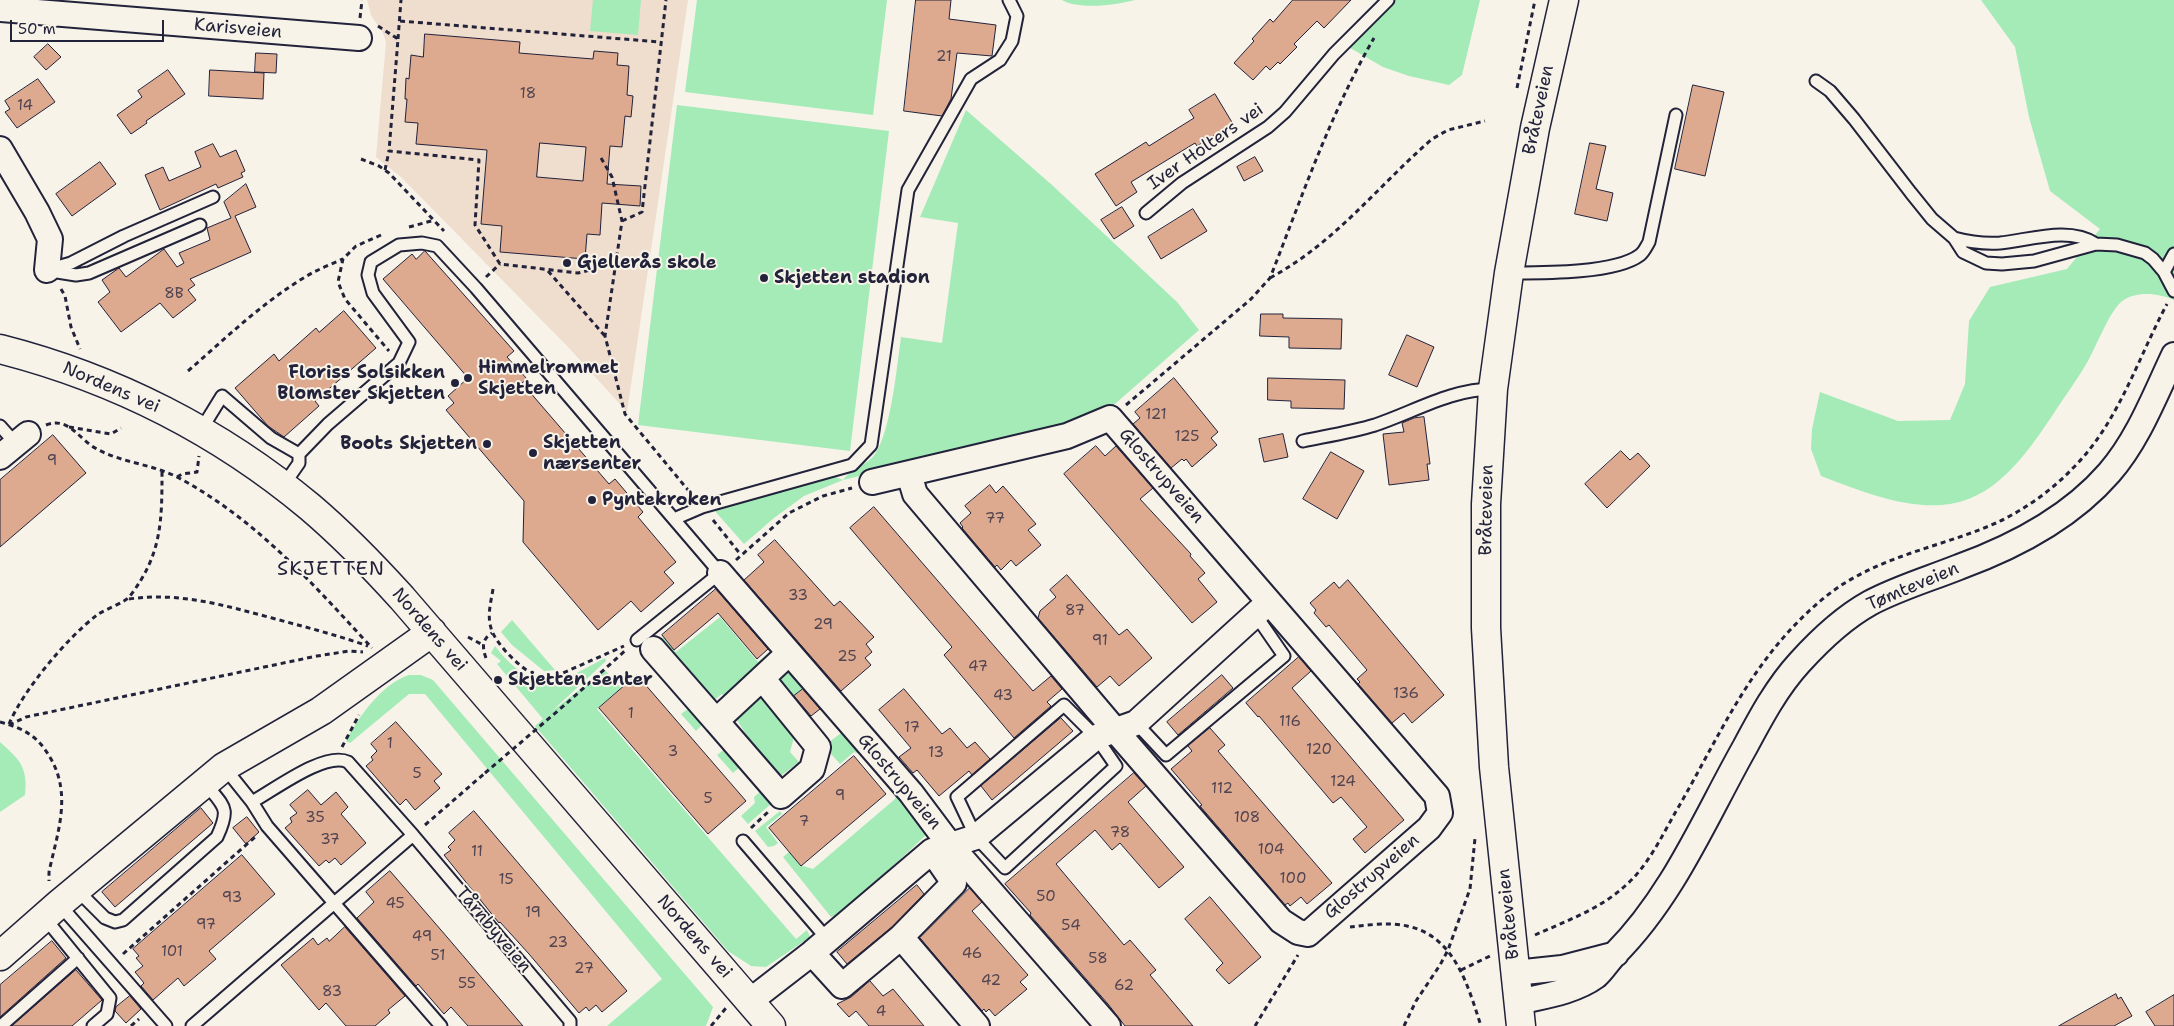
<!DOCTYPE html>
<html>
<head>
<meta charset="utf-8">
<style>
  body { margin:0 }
  #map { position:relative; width:2174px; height:1026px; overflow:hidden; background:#f7f3e8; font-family:"Shantell Sans",sans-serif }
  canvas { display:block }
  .scale { position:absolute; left:10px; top:20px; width:154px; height:22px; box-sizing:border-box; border:2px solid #22223b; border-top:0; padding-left:6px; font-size:15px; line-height:18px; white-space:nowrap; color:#22223b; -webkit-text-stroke:4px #f7f3e8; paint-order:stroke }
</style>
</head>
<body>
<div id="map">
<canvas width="2174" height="1026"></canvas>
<div class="scale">50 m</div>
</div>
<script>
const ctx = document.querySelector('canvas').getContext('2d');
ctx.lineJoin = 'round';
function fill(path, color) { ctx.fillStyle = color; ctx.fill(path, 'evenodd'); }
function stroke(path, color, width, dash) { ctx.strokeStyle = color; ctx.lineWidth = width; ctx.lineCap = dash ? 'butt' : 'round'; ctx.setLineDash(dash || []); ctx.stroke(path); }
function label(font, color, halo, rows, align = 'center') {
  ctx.font = font + ' "Shantell Sans",sans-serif'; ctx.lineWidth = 4; ctx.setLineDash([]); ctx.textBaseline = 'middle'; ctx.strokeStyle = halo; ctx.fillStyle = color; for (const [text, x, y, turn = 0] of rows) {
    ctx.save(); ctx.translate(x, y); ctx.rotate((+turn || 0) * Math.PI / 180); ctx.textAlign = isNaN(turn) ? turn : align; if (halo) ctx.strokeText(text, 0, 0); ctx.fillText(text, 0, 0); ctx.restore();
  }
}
fill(new Path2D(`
  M367,0h321l-61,412 -58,-64 -168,-171 -25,-20 10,-115 -3,-9 -12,-18z`), '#efddce');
fill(new Path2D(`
  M593,0h48l-3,35 -48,-4z
  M697,0h190l-14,115 -188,-23z
  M1062,0h73c-18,5 -56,10 -73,0z
  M1389,0h91l-18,75 -13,10 -40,-9 -26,-9 -38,-22z
  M1981,0h193v300c-16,-7 -40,-10 -54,3 -10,9 -24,43 -31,56 -11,20 -25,38 -37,57 -27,40 -58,85 -110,89 -41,3 -84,-15 -121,-29l-10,-27 1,-20 8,-37 78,29 52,-1 15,-36 4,-63 21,-34 77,-18 33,-40 -50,-38 -21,-74 -14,-70z
  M677,105l212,26 -39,320 -212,-26z
  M966,110l86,75 125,117 22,28 -84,74 -58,26 -214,50 -39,16 -30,22 -30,26 -30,-34 119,-34 10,4c9,-13 25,-15 32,-26 16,-23 22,-88 26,-117l41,6 16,-120 -38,-6z
  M720,617l38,45 17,-15v4l-49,47 -4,-4 -9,7 -53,-60 3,-4 13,15z
  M512,620l43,50 -11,1 -32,-26 -11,-13z
  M495,646c16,21 31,32 57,40l53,-28 1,3 -55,51 54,-42 16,18 -24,21 199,230 11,-9 3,7 -44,30 -15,-1 -23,-15 -193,-225 8,-7 -46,-55 4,-3 -10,-8z
  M788,666l128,150 -3,3 2,2 4,-1 5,8 1,8 -81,76 -13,5 -48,-60 6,-5 11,13 13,4 82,-70 1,-4 -34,-40 -8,-3 -14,12 -16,-18 17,-13 -37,-45 -4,-2 2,3 -9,9 18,21 -5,3 -21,-25 8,-8 -8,6 -9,-20z
  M409,675h12l12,5 280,327 -7,19h-99l55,-47 -237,-285h-16l-59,49 -4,-2c12,-24 37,-58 63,-66z
  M760,687l33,36 1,14 -4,15 9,10 -21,16 -31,-35v-7l-10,-16 2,-13z
  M689,708l14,16 -7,7 -15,-17z
  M0,742c20,18 28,25 25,53l-25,17z
  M726,748l15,18 -8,7 -16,-18z
  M761,791l11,12 -24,21 -7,-8 14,-13 -1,-6z
  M780,811l2,3 -16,13 12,16 -4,3 -6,1 -13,-16z`), '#a4ebb8');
const building = new Path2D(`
  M916,0h35l-2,19 47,6 -4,31 -35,-3 -6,46 -9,17 -38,-5z
  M1293,0h58l-27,28 -7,-7 -23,23 3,3 -17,17 -2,-2 -8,8 -4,-4 -13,14 -19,-17 20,-22 -2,-2 18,-20 3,3z
  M425,34l95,8 -1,11 74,6 1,-8 24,2 -1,12 12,1 -2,29 6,1 -2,21 -6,-1 -3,31 -12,-1 -3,38 34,2 -1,20 -38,-3 -2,32 -13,-1 -2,25 -85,-7 2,-26 -21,-2 6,-74 -71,-6 2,-21 -13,-1 2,-23h-2l1,-21 3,1 2,-24 12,2zM540,143l46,4 -3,34 -46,-4z
  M48,44l13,13 -15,13 -12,-13z
  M256,53l21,1 -1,19 -21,-1z
  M168,70l17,24 -39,27 1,2 -16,11 -14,-19 25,-18 -4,-6z
  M210,70l54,3 -1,26 -54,-3z
  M38,79l17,23 -38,26 -12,-16 5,-3 -5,-8z
  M1693,85l31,7 -19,84 -30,-7z
  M1215,94l18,30 -36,22 -2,-3 -64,39 6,10 -21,14 -21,-32 51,-32 3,4 45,-28 -5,-8z
  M1590,143l16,3 -10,43 17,4 -6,28 -32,-7z
  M213,144l7,13 16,-7 9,21 -4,2 2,4 -25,11 -2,-4 -56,26 -15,-35 18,-8 6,14 32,-14 -6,-15z
  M1255,157l8,14 -19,10 -7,-14z
  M100,162l16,22 -44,32 -16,-22z
  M246,184l10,23 -21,9 16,36 -61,27 5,6 -7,5 8,10 -23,18 -13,-15 -39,29 -23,-30 12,-10 -8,-12 17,-12 7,9 38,-28 13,18 7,-4 -5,-10 31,-13 -3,-12 24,-10 -7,-16z
  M1122,207l12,19 -20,13 -13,-19z
  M1193,209l14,22 -46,28 -13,-22z
  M425,251l89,100 -7,6 20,22 -5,4 87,101 6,-5 28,33 -5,5 38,45 -12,10 10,11 -33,29 -10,-11 -33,29 -75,-88 1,-41 -78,-91 8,-7 -6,-7 20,-18 -85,-99 29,-25 4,5z
  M344,311l32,37 -61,53 4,5 -35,31 -16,-11 -33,-38 39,-34 5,7 37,-33 3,4z
  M1261,314h22v4l59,1 -1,30 -52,-1v-11l-29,-1z
  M1407,335l27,12 -17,40 -28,-12z
  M1174,378l44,54 -7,6 6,7 -25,22 -6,-8 -2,2 -2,-2 -11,9 -38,-44 7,-6 -5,-6z
  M1268,378l77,2 -1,29 -53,-1v-7l-23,-1z
  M1424,417l6,47h-3l2,16 -40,5 -6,-51 21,-2 -2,-9 12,-5z
  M1283,434l5,23 -24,5 -5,-23z
  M53,435l33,38 -86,74v-67z
  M1096,446l9,10 11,-10 37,42 -13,11 51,55 -1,2 15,17 -7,6 19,23 -25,21 -128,-149z
  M1621,451l9,9 8,-7 12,13 -43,42 -22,-24z
  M1331,452l33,19 -27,48 -34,-20z
  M990,485l6,8 7,-7 33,38 -8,6 13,15 -25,21 -5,-6 -10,10 -4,-5 -2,2 -33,-39 1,-1 -3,-4 11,-10 -6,-7z
  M874,507l159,184 18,-15 11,13 -15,13 4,4 -37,32 -70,-83 8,-8 -102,-119z
  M775,540l59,66 6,-5 34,36 -8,7 6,8 -7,6 6,7 -30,26 -97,-111 20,-18 -6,-7z
  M1067,575l52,60 8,-6 25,29 -33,28 -9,-10 -13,11 -59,-69 2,-7 16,-14 -6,-7z
  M1348,580l96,115 -32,28 -8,-10 -12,10 -34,-39 2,-2 -3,-3 10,-9 -38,-45 -3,2 -12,-14 2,-3 -6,-7 24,-21 5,6z
  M716,589l52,60 -11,10 -39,-46 -44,37 -12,-15z
  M1299,657l12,14 -19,17 112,132 -39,33 -12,-14 14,-12 -26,-30 -8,6 -74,-87 -1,1 -12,-14z
  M637,675l109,126 -38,33 -109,-126z
  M1222,675l11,13 -55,47 -11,-13z
  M803,689l17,20 -9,7 -17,-20z
  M904,689l38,45 8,-6 17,20 8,-6 15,17 -18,16 -3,-4 -30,25 -22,-26 -4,3 -14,-16 12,-9 -32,-38z
  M1061,718l12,13 -81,69 -11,-14z
  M396,722l46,52 -8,7 6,7 -25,22 -9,-11 -6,6 -34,-39 7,-6 -2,-3 6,-6 -6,-7z
  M1210,728l15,17 -7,6 114,132 -25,21 -6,-7 -11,9 -2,-3 -3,2 -85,-99 2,-1 -31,-36 21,-18 -4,-5z
  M854,756l32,38 -85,72 -32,-38z
  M1134,773l12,13 -18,16 56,65 -25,21 -39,-45 -8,7 -17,-20 -39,34 68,81 6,-5 26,30 -6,5 43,51h-68l-17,-22 -78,-89 1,-2 -26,-29z
  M308,790l13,15 15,-13 12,15 -7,7 25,29 -25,22 -6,-7 -6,5 -3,-3 -7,6 -34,-38 7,-6 -2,-4 7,-5 -7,-8z
  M201,808l12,15 -98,84 -13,-15z
  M474,811l153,180 -25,21 -6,-7 -7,6 -3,-4 -7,6 -50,-59 -29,-32 -1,1 -55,-68 7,-5 -3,-3 7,-7 -6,-7z
  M247,817l12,15 -13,12 -13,-16z
  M242,855l33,39 -66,57 7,8 -32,27 -6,-8 -25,22 -12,-14 3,-3 -9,-11 8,-6 -7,-8 3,-2 -6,-7z
  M390,871l57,66 76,89h-55l-17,-19 -7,7 -26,-30 -2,2 -59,-68 17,-16 -8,-10z
  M917,885l7,9 -32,33 -45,37 -10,-12z
  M970,888l12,14 -10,9 56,64 -8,7 7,7 -32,27 -6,-7 -3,3 -2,-3 -2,2 -62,-73z
  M1210,897l51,60 -32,27 -13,-14 7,-7 -38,-44z
  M345,927l60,69 -17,14 2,3 -15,13h-29l-20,-23 -7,7 -38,-45 32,-27 5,7 9,-7 2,3z
  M52,941l14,17 -66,59v-32z
  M76,970l26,30 -30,26h-60z
  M870,981l13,15 10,-7 31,37h-55l-13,-15 -7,6 -12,-13 14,-7z
  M2116,994l2,5 3,-2 11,19 -18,10h-55z
  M2174,995v31h-19l-9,-14z
  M130,996l11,13 -15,14 -11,-12 1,-4z`);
fill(building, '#ddaa90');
stroke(building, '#22223b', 1);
const lane = new Path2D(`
  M1816,81l14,10 24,28 57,74 21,26 22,19 9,14 23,11 16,1 32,-3 62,-17 21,1 28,8 8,6 11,13 10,19
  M1146,213l36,-30 86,-56 17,-15 49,-58 54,-54
  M1954,238c15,4 31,6 46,5 30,-3 69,-17 96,1
  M47,270l24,-7 53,-27 89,-39
  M51,271l25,4 13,-2 111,-48
  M2164,272l10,-18
  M1509,273c31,0 106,1 131,-18 4,-3 6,-8 9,-13l27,-127
  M0,426l16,18
  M201,430l21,-34 49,42 28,16v9l-16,23
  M1303,441c24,-5 49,-9 72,-16 39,-13 76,-36 118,-36
  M299,454l29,-30 71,-61 10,-21 -36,-49 -5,-18 3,-13 28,-17 23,-2 15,3 39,42 244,285 -83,67
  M674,519l28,-12 150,-42 19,-20 37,-255 63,-111 29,-19 12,-19 5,-25 -8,-16
  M1064,705l32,32 20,29 -111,102 -29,-31 -19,-40z
  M1136,723l30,32 118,-99 -29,-42
  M224,767l28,35 15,24 174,200
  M252,802c22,-12 73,-51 96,-40l65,73 157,186v5
  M743,841l85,99
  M77,890l28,28 10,4 8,-2 94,-83c14,-30 7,-30 -12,-54
  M59,904l107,122
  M44,917l66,81 -3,16 -14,12
  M1,1026l77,-68
  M192,1026l221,-191`);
const street = new Path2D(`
  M0,9l359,29
  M0,149l37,63 13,27 -3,31
  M0,457l28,-23
  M872,482l195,-46 43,-18 327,378 3,17 -11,15 -121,106 -10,-2 -17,-11 -166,-191 -200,-236 -6,-20
  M720,573l191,220 39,52 158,181
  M653,649l63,72
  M762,678l56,69 -6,22 -31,27 -65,-75 73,-68
  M901,937l53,-54 -22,-32
  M812,953l30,33 59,-49 76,89
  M1515,973l47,-5 54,-14
  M750,1001l62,-48 120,-102 44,-14 120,-100 40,-14 133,-121
  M1518,1002c26,-6 56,-10 78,-26 7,-6 12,-15 19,-22 58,-58 90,-136 130,-207 16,-30 32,-60 55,-85 20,-22 43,-44 70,-59 28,-15 59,-24 89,-36 55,-20 111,-49 150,-94 29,-33 46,-78 65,-118`);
const secondary = new Path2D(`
  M0,349c114,29 220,83 310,158 33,28 63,59 92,91l369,428
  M0,956l59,-52 165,-137 97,-56 111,-79
  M1521,1026l-27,-259 -8,-139v-124l7,-115 16,-116 26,-145 29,-128`);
stroke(lane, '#22223b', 15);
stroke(street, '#22223b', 28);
stroke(secondary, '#22223b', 31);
stroke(new Path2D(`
  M360,18l2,-18
  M400,21l260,21
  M378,26l20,13 -9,112 90,9 -4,65 25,39 78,9 38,-9
  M398,39l3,-39
  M1517,88l18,-88
  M601,158l11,19 10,44 -17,115 20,78 68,82
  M361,159l18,7 10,7 55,58
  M385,170l4,-19
  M622,221l20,-9 24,-212
  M409,227l26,-7
  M381,235l-25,11 -13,13 -5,23 7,17 44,52
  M548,271l57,65
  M486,277l14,-13
  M1270,278c66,-36 106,-90 162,-139l16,-9 37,-9
  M61,289l4,7 6,31 9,22
  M188,371c39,-34 78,-72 124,-98 10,-5 21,-10 31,-14
  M1126,405l125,-106 19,-21c32,-81 60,-164 104,-240
  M46,425c23,-9 33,15 51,24 25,14 56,15 82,29 78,42 134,106 193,170
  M69,427l42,7 10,-6
  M177,477l5,-3 15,-2 2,-16
  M713,520l28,35
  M736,560l53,-47 34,-17 29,-8
  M493,589c-2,13 -6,26 -2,39 4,16 34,46 51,50 4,1 8,0 12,-1l70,-31
  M129,599c51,-7 94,6 143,19 33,9 65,17 96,28
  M468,637l15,8
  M486,658c-4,-11 -4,-19 6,-25
  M567,703l60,-54
  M0,722c25,7 38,14 51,37 21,37 6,75 -2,113v9
  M9,724c15,-35 58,-86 88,-109 8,-6 28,-12 33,-19 32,-42 32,-75 32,-126
  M9,725l17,-8 291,-61 32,-5 14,1
  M342,747l17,-32
  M425,825l60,-52
  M751,828l17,-16
  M1350,927c18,-2 39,-5 57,-1 48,10 61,60 74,100
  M1535,935c31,-14 65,-26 90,-49 22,-19 36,-48 50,-73 37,-63 66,-131 117,-185 19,-20 40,-39 65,-52 44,-24 94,-33 139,-53 28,-13 55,-32 76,-54 46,-45 65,-109 95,-165
  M123,954l132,-117
  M1461,970l29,-14
  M131,1026l8,-7
  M711,1026l15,-18
  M1255,1026l43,-71
  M1404,1026l12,-25 24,-36 8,-15 22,-61 5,-51`), '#22223b', 3, [5, 4]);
stroke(lane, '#f7f3e8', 11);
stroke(street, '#f7f3e8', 24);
stroke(secondary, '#f7f3e8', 28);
stroke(new Path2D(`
  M485,773l82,-70`), '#22223b', 3, [5, 4]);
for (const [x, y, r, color] of [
  [567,263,5,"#22223b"],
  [764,278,5,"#22223b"],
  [468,378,5,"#22223b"],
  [455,383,5,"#22223b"],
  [487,444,5,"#22223b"],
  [533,453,5,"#22223b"],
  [592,500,5,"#22223b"],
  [498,680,5,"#22223b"]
]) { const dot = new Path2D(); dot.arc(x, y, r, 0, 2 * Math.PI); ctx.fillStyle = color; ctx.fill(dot); stroke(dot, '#f7f3e8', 2); }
label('15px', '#514450', null, [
  ["21",944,57],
  ["18",528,94],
  ["14",25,106],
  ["8B",174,294],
  ["121",1156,415],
  ["125",1187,437],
  ["9",52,461],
  ["77",995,519],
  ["33",798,596],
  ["87",1075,611],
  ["29",823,625],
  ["91",1100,641],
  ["25",847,657],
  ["47",978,667],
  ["136",1406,694],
  ["43",1003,696],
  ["1",631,714],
  ["116",1290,722],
  ["17",912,728],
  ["1",390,744],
  ["120",1319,750],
  ["3",673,752],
  ["13",936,753],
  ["5",417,774],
  ["124",1343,782],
  ["112",1222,789],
  ["9",840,796],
  ["5",708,799],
  ["35",315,818],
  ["108",1247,818],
  ["7",804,822],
  ["78",1120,833],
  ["37",330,840],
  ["104",1271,850],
  ["11",477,852],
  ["100",1293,879],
  ["15",506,880],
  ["50",1046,897],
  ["93",232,898],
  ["45",395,904],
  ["19",533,913],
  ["97",206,925],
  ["54",1071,926],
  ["49",422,937],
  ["23",558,943],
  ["101",172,952],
  ["46",972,954],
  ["51",438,956],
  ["58",1098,959],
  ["27",584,969],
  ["42",991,981],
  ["55",467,984],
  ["62",1124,986],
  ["83",332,992],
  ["4",881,1012]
]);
label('18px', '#22223b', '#f7f3e8', [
  ["Karisveien",238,29,5],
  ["Bråteveien",1539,110,-78],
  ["Iver Holters vei",1206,147,-35],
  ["Nordens vei",111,388,23],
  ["Glostrupveien",1161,476,49],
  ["Bråteveien",1487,510,-89],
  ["Tømteveien",1913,587,-23],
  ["Nordens vei",429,630,49],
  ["Glostrupveien",899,782,50],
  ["Glostrupveien",1372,877,-41],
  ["Bråteveien",1509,914,-96],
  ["Tårnbyveien",493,930,50],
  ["Nordens vei",694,937,49]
]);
label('bold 18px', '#22223b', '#f7f3e8', [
  ["Gjellerås skole",577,263],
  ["Skjetten stadion",774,278],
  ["Himmelrommet",478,368],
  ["Skjetten",478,389],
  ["Floriss Solsikken",445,373,"right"],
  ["Blomster Skjetten",445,394,"right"],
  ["Skjetten",543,443],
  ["nærsenter",543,464],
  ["Boots Skjetten",477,444,"right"],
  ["Pyntekroken",602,500],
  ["Skjetten senter",508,680]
], 'left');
ctx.letterSpacing = '1px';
label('20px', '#22223b', '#f7f3e8', [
  ["SKJETTEN",331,570]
]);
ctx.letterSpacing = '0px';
</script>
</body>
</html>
